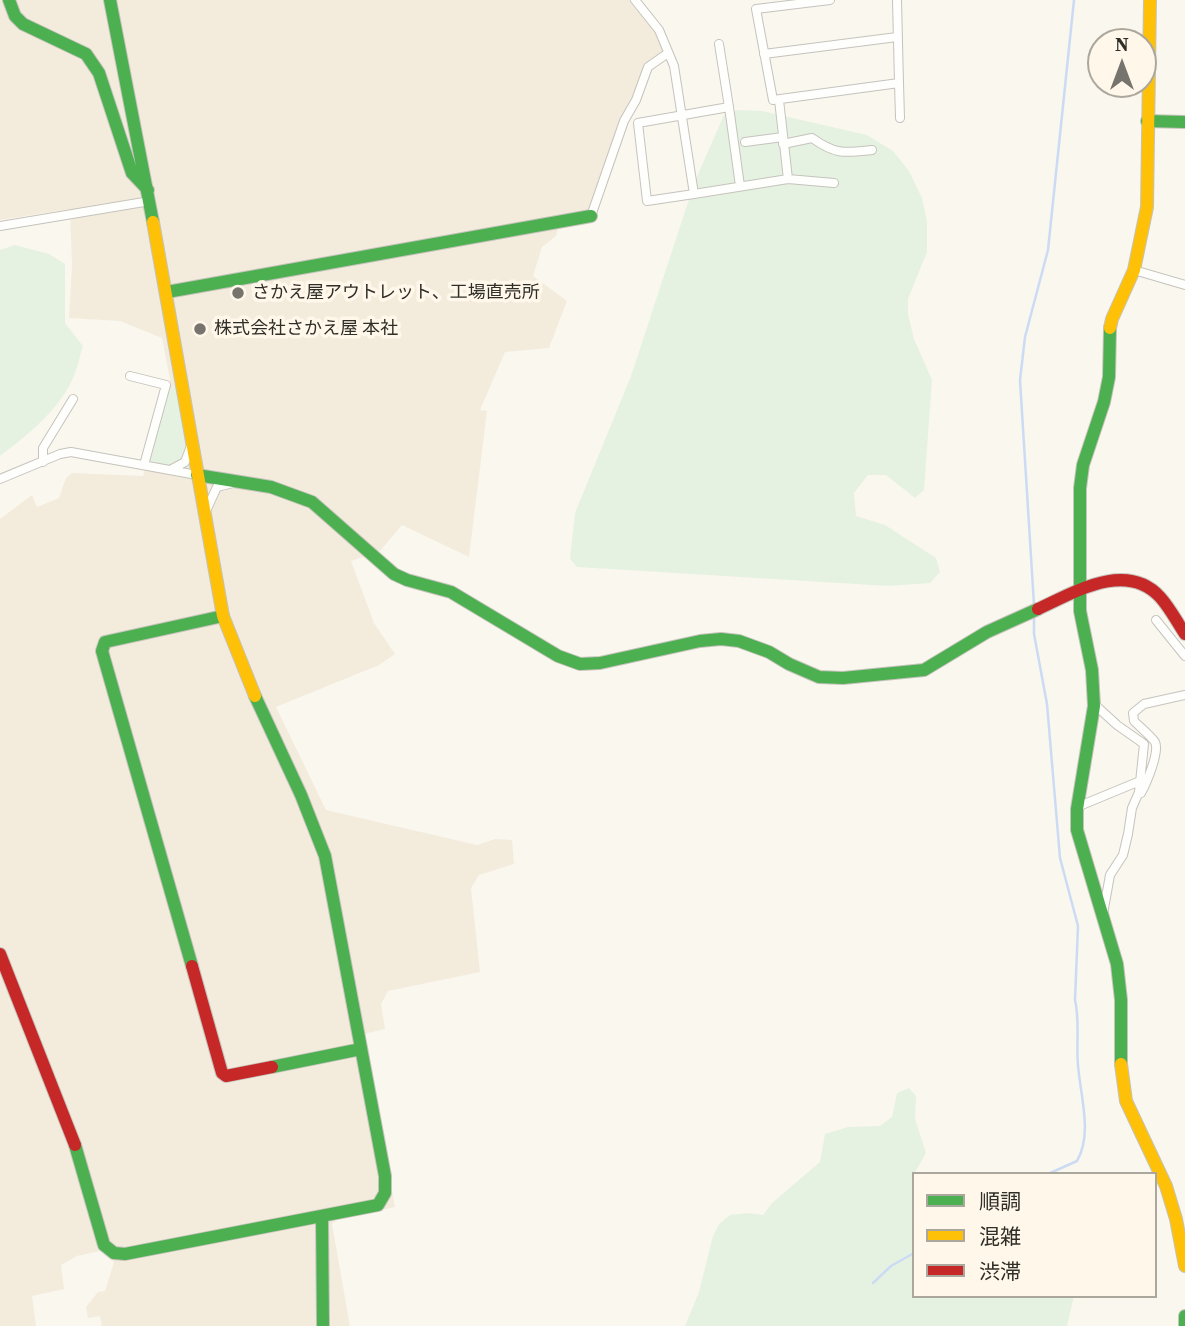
<!DOCTYPE html>
<html>
<head>
<meta charset="utf-8">
<style>
  body { margin:0 }
  #map { position:relative; width:1185px; height:1326px; overflow:hidden; background:#faf7ef; font-family:"Source Serif 4","Noto Sans JP",serif }
  canvas { display:block }
  .legend { position:absolute; left:912px; top:1172px; width:245px; height:126px; box-sizing:border-box; background:#fff8ea; border:2px solid #aca79d; margin:0; padding:9px 12px; list-style:none; font-size:21px; color:#302e29 }
  .legend li { display:flex; align-items:center; gap:14px; height:35px }
  .legend b { width:35px; border:2px solid #aca79d }
  .north { position:absolute; left:1087px; top:28px; width:70px; height:70px; box-sizing:border-box; background:#fff8ea; border:2px solid #aca79d; border-radius:50%; rotate:0deg; font-size:19px; font-weight:700; line-height:28px; text-align:center; color:#302e29 }
  .north::after { content:''; display:block; margin:auto; width:24px; height:32px; background:#77746e; clip-path:polygon(50% 0,100% 100%,50% 72%,0 100%) }
</style>
</head>
<body>
<div id="map">
<canvas width="1185" height="1326"></canvas>
<ul class="legend">
<li><b style="height:9px;background:#4caf50"></b>順調</li>
<li><b style="height:9px;background:#ffc107"></b>混雑</li>
<li><b style="height:9px;background:#c62828"></b>渋滞</li>
</ul>
<div class="north">N</div>
</div>
<script>
const ctx = document.querySelector('canvas').getContext('2d');
ctx.lineJoin = 'round';
function fill(path, color) { ctx.fillStyle = color; ctx.fill(path, 'evenodd'); }
function stroke(path, color, width, dash) { ctx.strokeStyle = color; ctx.lineWidth = width; ctx.lineCap = dash ? 'butt' : 'round'; ctx.setLineDash(dash || []); ctx.stroke(path); }
function label(font, color, halo, rows, align = 'center') {
  ctx.font = font + ' "Source Serif 4","Noto Sans JP",serif'; ctx.lineWidth = 7; ctx.setLineDash([]); ctx.textBaseline = 'middle'; ctx.strokeStyle = halo; ctx.fillStyle = color; for (const [text, x, y, turn = 0] of rows) {
    ctx.save(); ctx.translate(x, y); ctx.rotate((+turn || 0) * Math.PI / 180); ctx.textAlign = isNaN(turn) ? turn : align; if (halo) ctx.strokeText(text, 0, 0); ctx.fillText(text, 0, 0); ctx.restore();
  }
}
fill(new Path2D(`
  M0,0h630l26,32 7,20 -15,11 -41,95 -17,54 -29,5 -5,19 -14,11 -9,29 34,25 -18,47 -44,4 -25,58 7,1 -18,146 -67,-32 -22,26 -29,10 23,62 21,31 -16,11 -103,42 50,103 151,35 18,-6 17,1 2,24 -35,11 -8,13 9,84 -92,19 -7,13 4,25 -21,5 31,173 -56,11 -7,6 18,102h-248l-2,-10 -12,2 -2,-11 12,-15 7,-1 9,-29 -14,-11 -23,5 -16,9 3,24 -32,7 4,30h-36v-807l32,-24 5,12 22,-9 7,-20 6,-5 71,3 27,-97 -8,-41 -42,-17 -51,-3 3,-52 -2,-57 -70,11z`), '#f3ecdd');
fill(new Path2D(`
  M738,110l24,1 105,24 26,16 16,20 13,27 5,23v31l-19,47v15l6,25 18,41 -8,110 -9,8 -29,-23h-18l-14,18 2,23 29,9 51,33 4,14 -10,11 -42,3 -311,-19 -7,-8 5,-46 56,-137 64,-195 29,-66z
  M15,245l34,9 16,10v59l18,23c-3,9 -5,19 -8,27 -12,34 -47,62 -75,83v-206z
  M175,387c3,16 20,68 2,77 -8,3 -21,-2 -28,-3l19,-73z
  M909,1088l7,8 -1,23 11,34 -12,21v122h160l-7,30h-382l14,-34 14,-56 6,-12 11,-9 17,-2 16,2 9,-12 48,-41 5,-28 23,-7 32,-1 12,-9 5,-24z`), '#e6f2e1');
stroke(new Path2D(`
  M1034,605l-14,-225 5,-43 23,-87 26,-250
  M1034,616v18l13,70 13,154 18,68 -3,74c5,21 1,43 3,65 2,29 15,69 -1,96l-29,13
  M873,1283l18,-17 23,-13`), '#ccdbf4', 2.5);
const street = new Path2D(`
  M635,0l24,30 15,36 20,128 94,-15 -9,-79
  M830,0l-74,9 17,91 126,-17 -2,-83
  M719,44l10,63
  M764,54l133,-17
  M899,83l1,35
  M745,142l38,-5
  M783,144l29,-6c24,17 32,15 60,12
  M788,179l46,4
  M694,194l-47,7 -9,-78 91,-16 11,79
  M591,216l33,-95 12,-21 12,-33 20,-14
  M0,226l150,-25
  M1134,270l51,15
  M130,376l36,9 -22,80
  M43,462v-14l30,-49
  M172,469l13,-7 6,-16
  M0,479l60,-25 11,-2 126,23
  M206,511l11,-24 16,-4
  M1156,620l29,36
  M1093,703l24,22 27,19 -5,48 -7,16 -4,26 -5,21 -13,20 -7,39
  M1141,793c5,-9 19,-41 14,-51 -5,-7 -15,-15 -21,-21l-1,-8 11,-9 41,-9
  M1077,807l63,-26`);
const fast = new Path2D(`
  M9,0l6,16 8,8 63,30 13,19 33,100 16,17
  M110,0l43,222
  M1147,121l38,1
  M167,292l424,-76
  M1110,328l-1,49 -5,25 -21,63 -3,23v123l12,59 2,36 -17,103v21l40,134 4,36v64
  M197,475l74,12 41,15 82,72 13,6 44,12 107,64 22,8 20,-1 100,-22 21,-2 18,2 30,11 20,12 30,13 24,1 81,-8 63,-38 51,-23
  M192,966l-90,-315 3,-9 118,-26
  M272,1067l89,-18
  M75,1145l29,100 10,8 11,1 253,-49 7,-12v-17l-60,-320 -24,-61 -46,-99
  M322,1217l1,109
  M1185,1316v10`);
const slow = new Path2D(`
  M153,222l70,394 32,80
  M1110,328l2,-9 22,-49 13,-63 3,-207
  M1121,1064l5,37 40,85 10,33 9,47`);
const jam = new Path2D(`
  M1038,609c35,-16 88,-49 122,-12 10,11 17,25 25,37
  M0,954l75,191
  M192,966l30,107 4,3 46,-9`);
stroke(street, '#c5c3bc', 10);
stroke(fast, '#c5c3bc', 14);
stroke(slow, '#c5c3bc', 14);
stroke(jam, '#c5c3bc', 14);
stroke(street, '#fefefd', 8);
stroke(fast, '#4caf50', 12);
stroke(slow, '#ffc107', 12);
stroke(jam, '#c62828', 12);
for (const [x, y, r, color] of [
  [238,293,7,"#77746e"],
  [200,329,7,"#77746e"]
]) { const dot = new Path2D(); dot.arc(x, y, r, 0, 2 * Math.PI); ctx.fillStyle = color; ctx.fill(dot); stroke(dot, '#fff8ea', 2.5); }
label('18px', '#302e29', '#fff8ea', [
  ["さかえ屋アウトレット、工場直売所",252,293],
  ["株式会社さかえ屋 本社",214,329]
], 'left');
</script>
</body>
</html>
